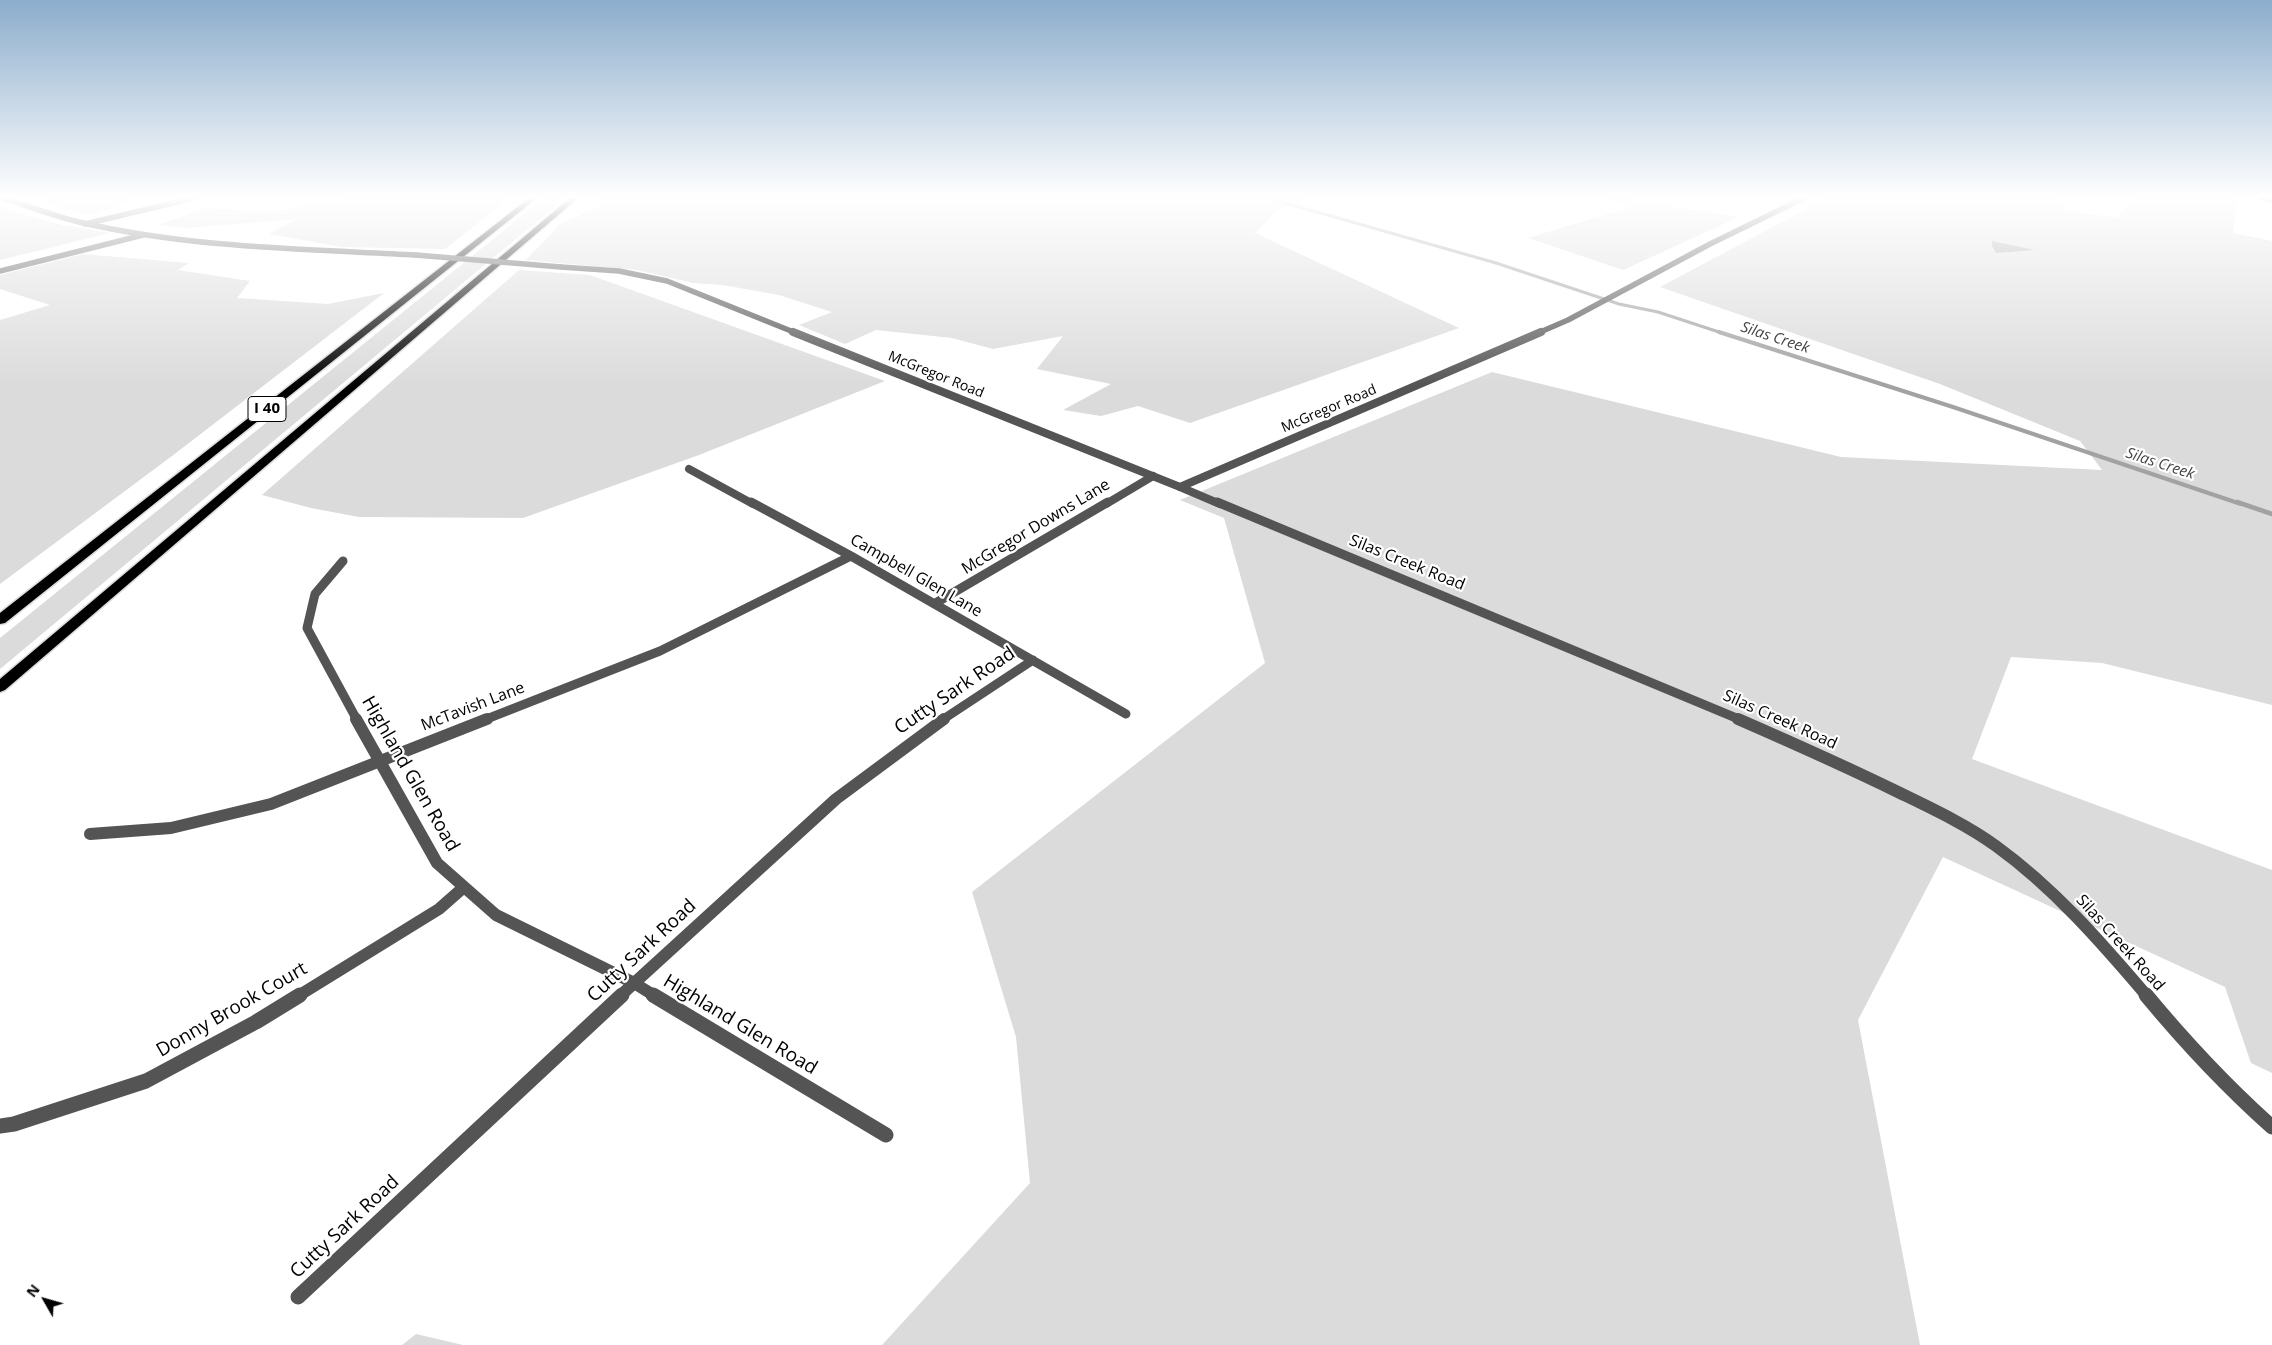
<!DOCTYPE html>
<html>
<head>
<meta charset="utf-8">
<style>
  body { margin:0 }
  #map { position:relative; width:2272px; height:1345px; overflow:hidden; background:#fff; font-family:"Open Sans",sans-serif }
  canvas { display:block }
  .north { position:absolute; left:20px; top:1275px; width:50px; height:50px; -webkit-text-stroke:4px #fff; paint-order:stroke; rotate:308deg; font-size:14px; font-weight:700; line-height:20px; text-align:center; color:#000 }
  .north::after { content:''; display:block; margin:auto; width:18px; height:22px; background:#000; clip-path:polygon(50% 0,100% 100%,50% 72%,0 100%) }
</style>
</head>
<body>
<div id="map">
<canvas width="2272" height="1345"></canvas>
<div class="north">N</div>
</div>
<script>
const ctx = document.querySelector('canvas').getContext('2d');
ctx.lineJoin = 'round';
function fill(path, color) { ctx.fillStyle = color; ctx.fill(path, 'evenodd'); }
function stroke(path, color, width, dash) { ctx.strokeStyle = color; ctx.lineWidth = width; ctx.lineCap = dash ? 'butt' : 'round'; ctx.setLineDash(dash || []); ctx.stroke(path); }
function label(font, color, halo, rows, align = 'center') {
  ctx.font = font + ' "Open Sans",sans-serif'; ctx.lineWidth = 4.5; ctx.setLineDash([]); ctx.textBaseline = 'middle'; ctx.strokeStyle = halo; ctx.fillStyle = color; for (const [text, x, y, turn = 0] of rows) {
    ctx.save(); ctx.translate(x, y); ctx.rotate((+turn || 0) * Math.PI / 180); ctx.textAlign = isNaN(turn) ? turn : align; if (halo) ctx.strokeText(text, 0, 0); ctx.fillText(text, 0, 0); ctx.restore();
  }
}
fill(new Path2D(`
  M51,198h86l-44,17 -55,-14z
  M348,198h162l-65,51 -103,-2 -73,-13 28,-15 -111,9 -29,-3 50,-17 65,4z
  M544,198h21l-565,471v-31z
  M599,198h711l-33,12 -22,23 204,95 -269,95 -52,-17 -37,10 -38,-6 48,-26 -74,-15 26,-33 -70,13 -41,-11 -76,-8 -31,14 -46,-19 33,-13 -53,-17 -56,-10 -30,-2 -56,-13 -111,-10 35,-37 39,-16z
  M1598,198h33l3,3 105,16 -116,53 -95,-32 106,-32z
  M1827,198h234l4,12 52,8 15,-20h101l4,1 -4,34 39,8v464l-170,-42 -91,-6 -39,102 300,111v203l-21,-10 -26,-76 -282,-130 -85,163 62,325h-1038l148,-162 -14,-146 -44,-145 293,-229 -41,-145 -44,-18 312,-128 349,85 261,13 -22,-29 -140,-57 -280,-97z
  M0,208l62,17 48,8 -110,27z
  M83,254l106,9 -11,7 72,11 -13,17 91,6 56,-11 -212,163 -172,128v-264l50,-15 -50,-16v-14z
  M519,270l71,5 295,106 -186,74 -176,63 -164,-1 -48,-9 -49,-13z
  M416,1334l47,11h-61z`), '#dbdbdb');
fill(new Path2D(`
  M1992,241l38,8 4,1 -38,3 -4,-7z`), '#a2a2a2');
stroke(new Path2D(`
  M1268,198l228,65 123,41 39,8 64,21`), '#a2a2a2', 3);
stroke(new Path2D(`
  M1719,332l234,75 288,97`), '#a2a2a2', 4);
stroke(new Path2D(`
  M2237,502l35,12`), '#a2a2a2', 4.5);
const motorway = new Path2D(`
  M529,198h8l-532,425 -5,1v-11z
  M570,198h8l-573,492 -5,2v-13z`);
stroke(motorway, '#dbdbdb', 3);
stroke(new Path2D(`
  M85,224l109,-26
  M0,271l143,-36`), '#545454', 5.5);
stroke(new Path2D(`
  M689,469l64,35
  M1180,487l40,17
  M1106,504l47,-28`), '#545454', 8);
stroke(new Path2D(`
  M751,502l100,54 275,158
  M1217,502l524,218
  M343,561l-28,33 -8,34 50,92
  M934,604l174,-102
  M484,720l176,-69 191,-95
  M942,720l91,-60`), '#545454', 9);
stroke(new Path2D(`
  M356,719l81,144 59,52 138,68 21,13
  M1738,719c55,24 109,48 162,74 33,16 67,32 96,53 58,42 105,96 151,150
  M90,834l81,-6 100,-24 216,-85
  M298,996l141,-87 25,-22
  M620,996l216,-197 108,-80`), '#545454', 12);
stroke(new Path2D(`
  M653,995l233,140
  M2146,995c39,47 80,91 126,132
  M0,1126l14,-2 132,-43 110,-59 44,-27
  M298,1297l324,-302`), '#545454', 15);
stroke(new Path2D(`
  M3,198c25,8 50,18 76,24 110,26 225,27 337,33
  M561,267l58,4 48,10 129,52
  M1538,333l30,-13 142,-76 94,-46`), '#545454', 5.5);
stroke(new Path2D(`
  M793,332l387,155 361,-155`), '#545454', 8);
stroke(new Path2D(`
  M2262,198l10,2`), '#212121', 5.5);
fill(motorway, '#000');
stroke(new Path2D(`
  M416,255l145,12`), '#545454', 5.5);
const sky = ctx.createLinearGradient(0, 0, 0, 386);
sky.addColorStop(0, '#8cadcc');
sky.addColorStop(0.51, '#fff');
sky.addColorStop(1, '#ffffff00');
ctx.fillStyle = sky;
ctx.fillRect(0, 0, 2272, 386);
label('14px', '#000', '#fff', [
  ["McGregor Road",936,375,22],
  ["McGregor Road",1329,409,-23]
]);
label('italic 15px', '#434343', '#fff', [
  ["Silas Creek",1775,338,18],
  ["Silas Creek",2160,464,18]
]);
for (const [x, y, w] of [
  [267,409,38]
]) { const box = new Path2D(); box.roundRect(x - w / 2, y - 12.5, w, 25, 4); ctx.fillStyle = '#fff'; ctx.fill(box); stroke(box, '#000', 1); }
label('bold 15px', '#000', null, [
  ["I 40",267,409]
]);
label('16px', '#000', '#fff', [
  ["McGregor Downs Lane",1036,527,-31],
  ["Silas Creek Road",1407,563,22],
  ["Campbell Glen Lane",916,576,30],
  ["McTavish Lane",473,707,-21],
  ["Silas Creek Road",1780,720,24],
  ["Silas Creek Road",2120,943,48]
]);
label('19px', '#000', '#fff', [
  ["Cutty Sark Road",955,691,-34],
  ["Highland Glen Road",410,774,60],
  ["Cutty Sark Road",642,951,-43],
  ["Donny Brook Court",232,1010,-30],
  ["Highland Glen Road",740,1025,31],
  ["Cutty Sark Road",345,1227,-43]
]);
</script>
</body>
</html>
